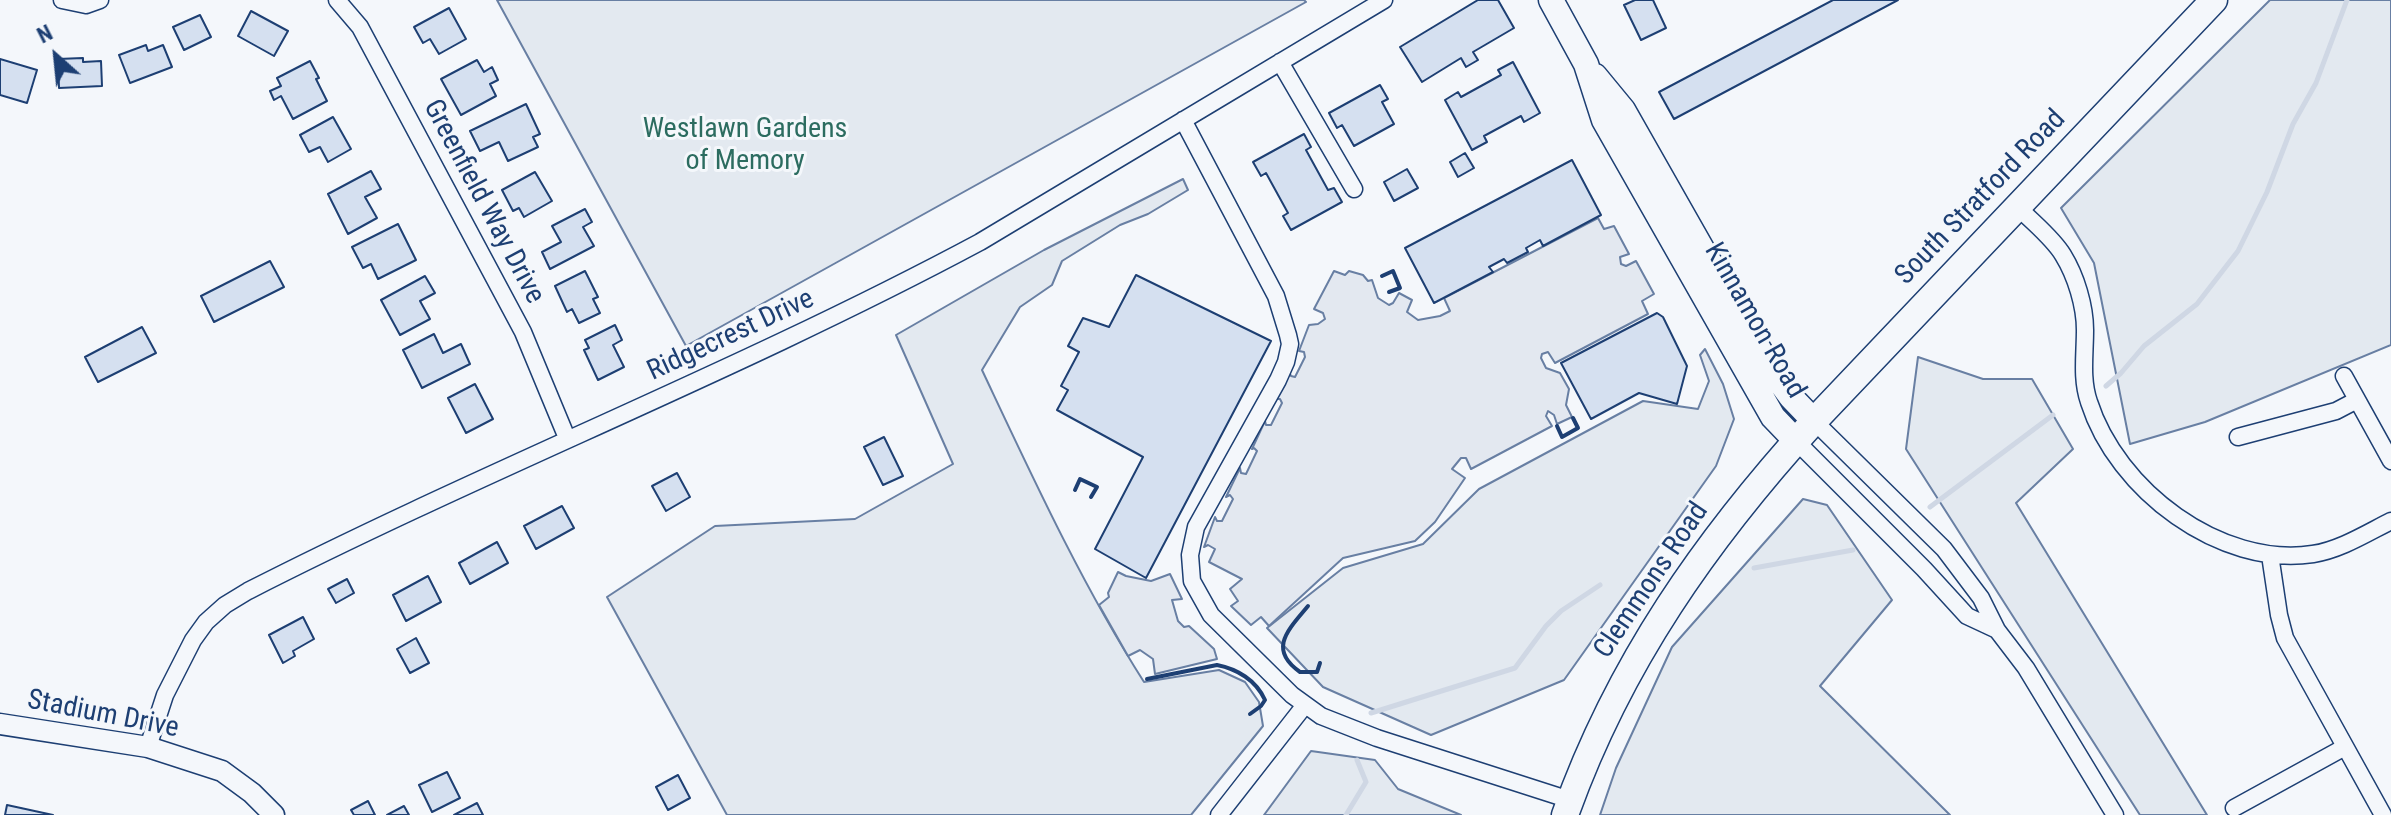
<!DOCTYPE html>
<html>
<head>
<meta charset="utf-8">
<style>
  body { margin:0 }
  #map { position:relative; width:2391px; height:815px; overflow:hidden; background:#f4f7fb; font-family:"Roboto Condensed",sans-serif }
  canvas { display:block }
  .north { position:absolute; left:16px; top:16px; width:80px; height:80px; -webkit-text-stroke:6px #f4f7fb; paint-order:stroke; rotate:333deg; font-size:22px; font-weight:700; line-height:32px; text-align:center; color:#1d3f73 }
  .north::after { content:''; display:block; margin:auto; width:28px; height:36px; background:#1d3f73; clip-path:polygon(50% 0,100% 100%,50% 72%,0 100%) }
</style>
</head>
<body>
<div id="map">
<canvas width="2391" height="815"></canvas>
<div class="north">N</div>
</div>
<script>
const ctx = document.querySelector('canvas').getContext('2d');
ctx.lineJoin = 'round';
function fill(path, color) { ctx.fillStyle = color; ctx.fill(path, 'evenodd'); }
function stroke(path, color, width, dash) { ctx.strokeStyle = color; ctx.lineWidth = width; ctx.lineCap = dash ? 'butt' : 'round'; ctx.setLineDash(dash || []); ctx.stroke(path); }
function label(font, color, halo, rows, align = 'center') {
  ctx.font = font + ' "Roboto Condensed",sans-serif'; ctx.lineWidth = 6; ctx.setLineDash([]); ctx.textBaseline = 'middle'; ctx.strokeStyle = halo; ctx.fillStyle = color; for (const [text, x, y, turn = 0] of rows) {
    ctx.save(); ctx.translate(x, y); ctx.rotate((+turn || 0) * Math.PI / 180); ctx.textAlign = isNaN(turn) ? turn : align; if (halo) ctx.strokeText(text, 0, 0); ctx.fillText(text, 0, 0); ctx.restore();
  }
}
const green = new Path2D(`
  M497,0h807l2,2 -620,344z
  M2270,0h121v345l-186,77 -75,22 -36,-181 -33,-55z
  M1183,179l5,11 -40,24 -28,11 -58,36 -10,24 -32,22 -38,63c50,106 99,213 162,312l75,-12 26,12 14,20 4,24 -72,89h-464l-120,-218 108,-71 140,-7 98,-55 -57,-129 148,-85z
  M1705,349l18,35 11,35 -18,47 -152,214 -133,55 -108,-48 -56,-59 76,-60 80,-24 56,-55 164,-88 55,8 11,-28 -9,-26z
  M1918,357l65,22h49l41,70 -57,54 191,312h-67l-234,-366z
  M1803,499l24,6 65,95 -72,86 130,129h-350l16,-47 56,-121z
  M1311,751l64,9 23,29 63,26h-197z`);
fill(green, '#e3e9f0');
stroke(green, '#687fa3', 2);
const parking = new Path2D(`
  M1598,218l6,11 10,-3 15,28 -9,3 1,7 5,2 10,-5 18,33 -12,7 6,13 -93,49 -7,-11 -6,2 -1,4 5,10 14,5 9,16 -3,16 6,12 -15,7 -3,-9 -6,-4 -2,5 6,10 -81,43 -5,-11h-5l-9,11 13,9 -30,44 -20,19 -72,17 -74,68 -8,-9 -10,8 -20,-19 7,-5 -8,-12 12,-10 -33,-17 6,-13 -7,-4 -4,2 11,-30 2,4h5l11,-22 -3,-4 -4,2 14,-29 1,5 5,1 11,-23 -3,-3 -2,1 13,-28 1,4h5l11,-22 -2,-4h-4l13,-27 2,4 4,1 10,-20 -1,-5 -5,-1 10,-26 9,-1 7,-5 -2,-6 -9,-4 20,-38 11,4 4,-4 14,4 5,6 4,-1 6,18 11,7 4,-2 6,-10 13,7 -5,12 11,8 22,-4 10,-5 -6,-13z
  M1118,572l8,4 25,5 19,-7 12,25 -10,1 6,21 6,6 5,-1 25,23 3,10 -62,15 -2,-15 -13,-9 -12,6 -29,-51 10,-8 -1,-4z`);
fill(parking, '#e3e8f0');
stroke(parking, '#687fa3', 2);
stroke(new Path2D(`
  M2106,386l15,-13 23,-27 53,-42 41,-53 29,-59 26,-68 23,-41 31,-83
  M1930,507l123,-92
  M1754,568l99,-18
  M1371,713l144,-45 31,-42 15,-15 39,-26
  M1346,815l20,-33 -9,-22`), '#cfd7e4', 5);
const building = new Path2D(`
  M1478,0h20l16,28 -41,24 5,8 -12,7 -5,-9 -39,24 -22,-35z
  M1635,0h18l13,28 -25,12 -17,-35z
  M1833,0h65l-224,119 -15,-27z
  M449,8l17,31 -27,15 -9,-15 -7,4 -9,-16z
  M251,11l37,20 -14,25 -36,-20z
  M200,15l11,22 -27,13 -11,-23z
  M146,45l2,6 15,-6 9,22 -42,16 -11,-28z
  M83,58v4l18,-1 1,25 -43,2 -1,-29z
  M0,59l37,11 -10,33 -27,-8z
  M477,60l7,12 8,-5 6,13 -8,4 6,12 -35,19 -20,-36z
  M310,61l9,17 -3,1 11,22 -34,18 -12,-23 -7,4 -4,-9 11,-5 -4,-8z
  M1513,62l27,51 -16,9 -3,-6 -37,20 3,6 -15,8 -27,-50 13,-8 3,5 40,-22 -3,-5z
  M1380,85l8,14 -6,3 12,22 -40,22 -12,-21 -5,3 -8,-15z
  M526,104l14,30 -7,3 5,10 -30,14 -9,-19 -19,9 -10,-20z
  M333,117l18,32 -23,13 -8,-15 -11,5 -9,-17z
  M1304,134l7,13 -5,3 22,40 6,-2 8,14 -51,28 -8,-14 5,-3 -22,-40 -5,3 -8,-14z
  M1465,153l9,15 -16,9 -8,-15z
  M1572,160l29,55 -58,31 -3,-6 -14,8 2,4 -21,11 -3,-4 -15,8 4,5 -59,31 -29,-55z
  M1407,169l11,19 -24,13 -10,-19z
  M371,171l10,18 -16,8 12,21 -29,16 -20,-40z
  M535,172l17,29 -28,16 -5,-9 -6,3 -11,-21z
  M585,209l7,13 -9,5 11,19 -44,23 -8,-17 19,-10 -9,-16z
  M398,224l18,36 -38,19 -7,-15 -8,4 -11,-21z
  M270,261l14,26 -70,35 -13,-26z
  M585,271l13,26 -5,2 7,14 -21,10 -7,-14 -5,3 -12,-26z
  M1136,275l135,66 -125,237 -51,-29 48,-92 -86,-47 11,-20 -7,-4 18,-34 -11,-6 15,-28 26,9z
  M425,276l10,17 -15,8 10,18 -30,16 -19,-35z
  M1657,313l6,4 24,49 -10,38 -38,-11 -48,26 -30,-56z
  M615,325l7,15 -9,5 11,22 -26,13 -14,-30 5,-2 -4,-8z
  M142,327l14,26 -58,29 -13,-25z
  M434,334l9,19 18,-9 9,20 -48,24 -19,-38z
  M475,384l18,35 -27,14 -18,-35z
  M884,437l19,39 -20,9 -19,-38z
  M677,473l13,24 -24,14 -14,-25z
  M562,506l12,22 -38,21 -12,-23z
  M497,542l11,21 -38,21 -11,-21z
  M428,576l13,26 -35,19 -13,-26z
  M347,579l7,14 -18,10 -8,-14z
  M303,617l11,22 -21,12 2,5 -12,7 -14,-28z
  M416,638l13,25 -19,10 -13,-24z
  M447,772l13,26 -28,14 -13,-27z
  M678,775l12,23 -22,12 -12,-23z
  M368,801l7,14h-21l-3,-5z
  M477,803l6,12h-29z
  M7,805l46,10h-48z
  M404,806l5,9h-22z`);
fill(building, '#d5e0f0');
stroke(building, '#1d3f73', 2);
const minor = new Path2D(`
  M62,0l24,5 14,-5
  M337,0l23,27 163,305 44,106
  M1280,62l74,127
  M1183,120l93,176 12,39 2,9 -4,18 -8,18 -82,147 -6,28 2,26 19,34 81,80 29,21 56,22 193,62
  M2018,207c14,15 34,30 45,48 13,21 22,51 22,75 0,25 -4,49 4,72 28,88 131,166 224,152 27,-4 54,-21 78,-33
  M2344,376l47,85
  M1814,421l130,128 37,49 16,32 29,38 89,147
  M2238,437l98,-26 21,-11
  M1796,441l128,128 43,47 30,14
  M2270,555l9,60 6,23 98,177
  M148,747l17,-52 28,-55 13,-18 19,-17 23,-14c241,-123 493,-221 732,-349l404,-242
  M2234,808l111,-61
  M1219,815l86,-110`);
const tertiary = new Path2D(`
  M0,724l148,23 74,24 30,22 22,22`);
const secondary = new Path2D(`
  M1551,0l35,64 18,56 169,297 23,24
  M1595,76l28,34 146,257 22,30 23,24`);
const primary = new Path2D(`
  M1565,815c54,-152 141,-275 249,-394l400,-421`);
stroke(minor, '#1d3f73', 19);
stroke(tertiary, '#1d3f73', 23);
stroke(secondary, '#1d3f73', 27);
stroke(primary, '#1d3f73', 29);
stroke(minor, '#f4f7fb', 16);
stroke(tertiary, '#f4f7fb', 20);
stroke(secondary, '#f4f7fb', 24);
stroke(primary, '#f4f7fb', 26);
stroke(new Path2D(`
  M1382,276l11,-5 7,17 -11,4
  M1557,426l5,11 16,-9 -5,-10
  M1075,490l5,-11 17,8 -6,10
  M1308,606c-19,23 -41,43 -8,66h17l3,-9
  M1147,679l70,-14c20,4 39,15 48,35l-4,6 -11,8`), '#1d3f73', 4);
label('28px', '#2c6c60', '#f4f7fb', [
  ["Westlawn Gardens",745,130],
  ["of Memory",745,162]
]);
label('28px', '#1d3f73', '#f4f7fb', [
  ["South Stratford Road",1981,198,-46],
  ["Greenfield Way Drive",483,202,62],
  ["Kinnamon Road",1754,321,60],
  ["Ridgecrest Drive",731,336,-25],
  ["Clemmons Road",1652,581,-56],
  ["Stadium Drive",103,715,11]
]);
</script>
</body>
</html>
